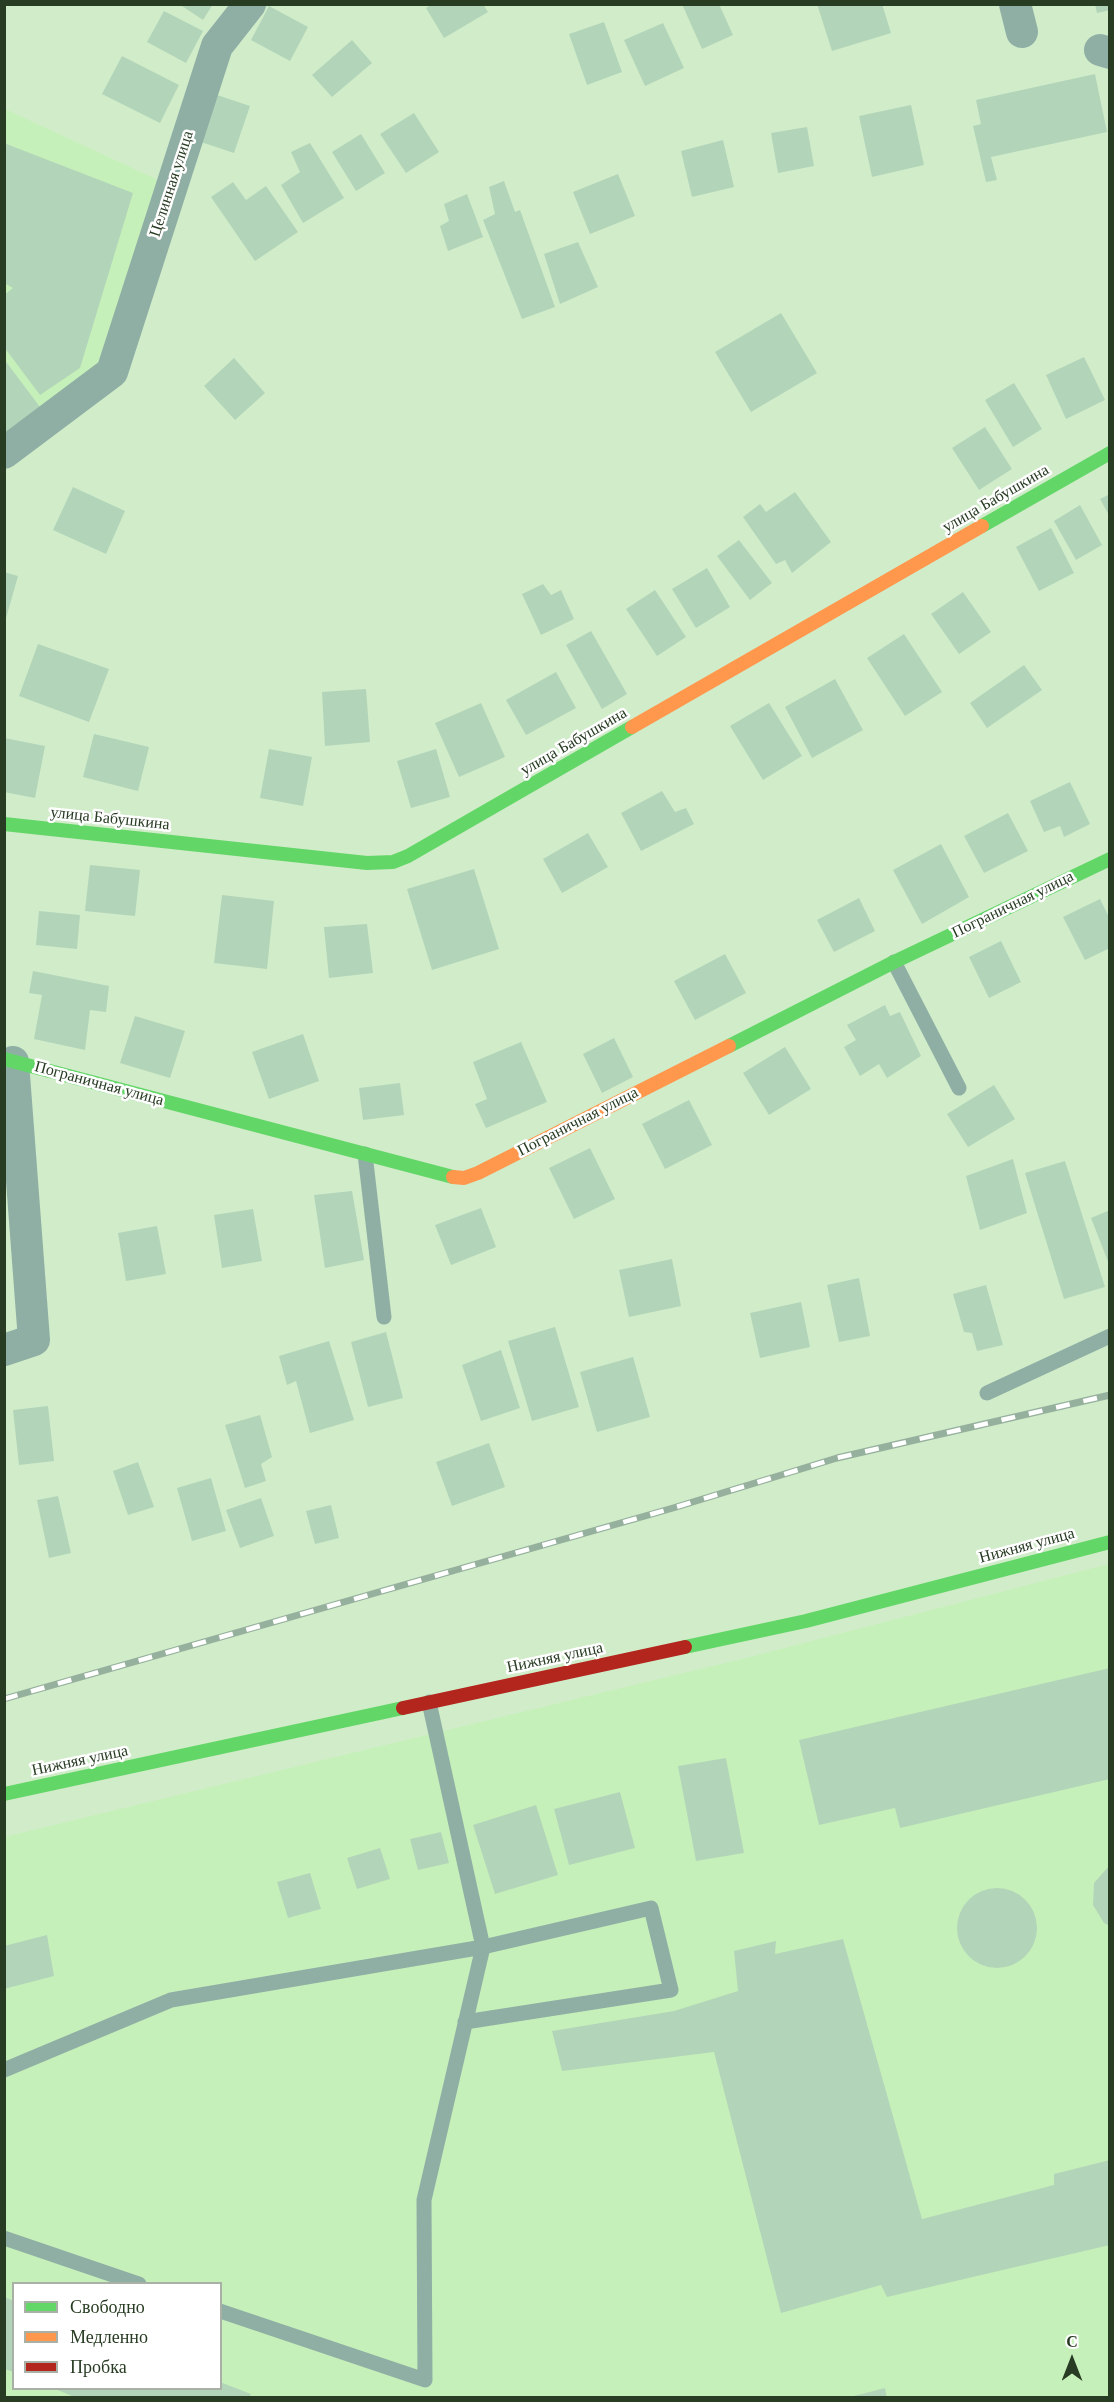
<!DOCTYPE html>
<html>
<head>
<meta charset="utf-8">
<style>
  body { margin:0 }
  #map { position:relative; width:1114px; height:2402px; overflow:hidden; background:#d1ecc9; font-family:Georgia,serif }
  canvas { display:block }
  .frame { position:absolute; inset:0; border:6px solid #283c23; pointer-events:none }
  .legend { position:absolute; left:12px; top:2282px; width:210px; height:108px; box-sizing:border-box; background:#fff; border:2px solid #a9b1a7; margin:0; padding:8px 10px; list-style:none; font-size:18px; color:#283c23 }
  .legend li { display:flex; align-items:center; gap:12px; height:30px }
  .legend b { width:30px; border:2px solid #a9b1a7 }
  .north { position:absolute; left:1042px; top:2330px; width:60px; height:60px; -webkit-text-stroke:4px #fff; paint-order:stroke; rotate:0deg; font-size:16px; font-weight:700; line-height:24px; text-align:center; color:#283c23 }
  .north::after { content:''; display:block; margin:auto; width:21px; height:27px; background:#283c23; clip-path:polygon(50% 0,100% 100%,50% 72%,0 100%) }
</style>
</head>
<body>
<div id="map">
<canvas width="1114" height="2402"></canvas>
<div class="frame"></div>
<ul class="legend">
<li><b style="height:8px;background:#63d668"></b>Свободно</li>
<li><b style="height:8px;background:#ff974d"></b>Медленно</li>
<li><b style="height:8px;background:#b3261e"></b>Пробка</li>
</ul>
<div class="north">С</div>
</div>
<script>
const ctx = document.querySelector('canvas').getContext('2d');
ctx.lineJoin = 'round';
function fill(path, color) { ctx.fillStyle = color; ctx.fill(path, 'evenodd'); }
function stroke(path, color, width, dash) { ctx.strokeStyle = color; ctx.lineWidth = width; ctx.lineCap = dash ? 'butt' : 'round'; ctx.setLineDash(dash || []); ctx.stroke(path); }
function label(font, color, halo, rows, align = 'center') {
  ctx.font = font + ' Georgia,serif'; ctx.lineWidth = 5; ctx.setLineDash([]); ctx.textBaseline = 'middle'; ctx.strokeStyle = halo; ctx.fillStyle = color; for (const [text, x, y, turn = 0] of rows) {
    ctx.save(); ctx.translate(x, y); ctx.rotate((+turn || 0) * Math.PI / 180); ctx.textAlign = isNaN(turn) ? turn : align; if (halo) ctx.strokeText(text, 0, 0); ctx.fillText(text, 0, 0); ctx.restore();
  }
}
fill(new Path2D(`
  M5,109l153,71 -56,181 -97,73z
  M1109,1564v833h-1104l-1,-560 746,-180zM14,2284h206v104h-206z`), '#c6f0ba');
fill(new Path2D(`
  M179,4h34l-10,16z
  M432,4h51l5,8 -44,26 -18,-30z
  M682,4h37l14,31 -31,14z
  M817,4h65l9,29 -59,18z
  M1095,4h15v6l-13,3z
  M269,6l39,21 -18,34 -39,-21z
  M164,11l39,20 -17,32 -39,-21z
  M604,22l18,50 -35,13 -18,-51z
  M663,23l21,45 -39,18 -21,-46z
  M352,40l20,23 -40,34 -20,-22z
  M122,56l57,29 -19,38 -58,-29z
  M1095,74l12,58 -116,25 6,23 -11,2 -13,-56 8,-2 -5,-24z
  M217,95l33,11 -16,47 -33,-11z
  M911,105l13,60 -52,12 -13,-61z
  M414,113l25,39 -33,21 -26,-39z
  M807,127l7,39 -36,7 -7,-40z
  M361,134l24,39 -29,18 -24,-39z
  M723,140l11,47 -42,10 -11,-46z
  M4,143l129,50 -53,175 -40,27 -36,-48v-52l9,-7 -9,-5z
  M310,143l34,55 -41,25 -22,-38 19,-13 -9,-20z
  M618,174l17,42 -45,18 -17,-42z
  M504,181l11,31 5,-2 35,97 -33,12 -39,-99 12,-6 -6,-27z
  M233,182l13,18 20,-14 32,46 -43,29 -44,-64z
  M467,194l16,43 -35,14 -8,-25 9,-5 -5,-17z
  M578,242l20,45 -38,17 -16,-50z
  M781,313l36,60 -66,39 -36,-60z
  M1084,357l21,43 -39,19 -20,-44z
  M234,358l31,35 -30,27 -31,-34z
  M4,359l36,48 -36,26z
  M1014,383l28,46 -29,18 -28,-47z
  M985,427l27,42 -33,21 -27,-42z
  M73,487l52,24 -19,43 -53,-24z
  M795,492l36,50 -39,31 -7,-13 -9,4 -33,-47 17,-13 6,8z
  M1110,494v23l-10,-18z
  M1080,505l22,40 -26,15 -22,-39z
  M1051,528l23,45 -35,18 -23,-44z
  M739,540l33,43 -22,17 -33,-44z
  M707,568l23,39 -34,21 -24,-39z
  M4,572l14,4 -13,46h-1z
  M543,584l8,11 10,-5 13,29 -33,16 -19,-41z
  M655,590l31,47 -29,19 -31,-47z
  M963,592l28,40 -32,22 -28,-40z
  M591,631l36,63 -25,15 -36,-64z
  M904,634l38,58 -37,24 -38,-58z
  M38,644l71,25 -20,53 -70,-26z
  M1024,665l18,25 -55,38 -17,-25z
  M556,672l20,36 -50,27 -20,-35z
  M835,679l28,51 -51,28 -27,-51z
  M366,689l4,53 -45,4 -3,-54z
  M481,703l24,54 -46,20 -24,-54z
  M769,703l33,53 -39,24 -33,-54z
  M94,734l55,13 -11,44 -55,-14z
  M4,738l41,8 -10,52 -31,-6z
  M269,749l43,8 -9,49 -43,-8z
  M436,749l14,48 -39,11 -14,-47z
  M1070,782l20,42 -26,13 -4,-11 -16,6 -14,-31z
  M662,791l13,21 11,-4 8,16 -53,27 -20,-38z
  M1008,813l20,38 -44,22 -20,-37z
  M588,833l20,34 -46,26 -19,-34z
  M941,844l28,53 -47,27 -29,-54z
  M90,865l50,5 -5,46 -50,-5z
  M474,869l25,80 -67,21 -25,-81z
  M222,895l52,6 -7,68 -53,-6z
  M859,898l16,33 -41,21 -17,-32z
  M1100,899l10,20v29l-25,12 -22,-43z
  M39,911l41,4 -3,34 -41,-4z
  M367,924l6,49 -44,5 -5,-51z
  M1001,941l20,41 -32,16 -20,-41z
  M725,954l21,39 -51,27 -21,-39z
  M33,971l76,15 -3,26 -16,-2 -5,40 -51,-11 8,-44 -13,-2z
  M885,1005l5,11 10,-4 21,44 -34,22 -8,-14 -19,12 -16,-29 12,-7 -9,-15z
  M135,1016l50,15 -15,47 -50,-15z
  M303,1034l16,47 -50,18 -17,-47z
  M614,1038l19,39 -31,16 -19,-39z
  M521,1042l26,60 -61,26 -11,-24 12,-5 -14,-37z
  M785,1047l26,42 -42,26 -26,-42z
  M400,1083l4,32 -41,5 -4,-32z
  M994,1085l21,34 -47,28 -21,-33z
  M689,1100l23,45 -47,24 -23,-45z
  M590,1148l25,51 -41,20 -25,-51z
  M1013,1159l14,54 -47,17 -14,-54z
  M1065,1161l40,126 -41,12 -39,-126z
  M352,1191l12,69 -39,8 -11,-73z
  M481,1208l15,39 -45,18 -16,-40z
  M253,1209l9,52 -40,7 -8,-53z
  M1110,1210v54h-1l-18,-46z
  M157,1226l9,48 -40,7 -8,-48z
  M672,1259l9,47 -52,11 -10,-47z
  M859,1278l11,58 -31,6 -12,-57z
  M986,1285l17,60 -26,6 -5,-18 -8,-1 -11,-38z
  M801,1302l9,45 -50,11 -10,-45z
  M555,1327l24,80 -47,14 -24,-80z
  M386,1332l17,66 -35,9 -17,-65z
  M329,1341l25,79 -44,13 -14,-52 -9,4 -8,-29z
  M501,1350l19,58 -39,13 -19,-56z
  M633,1357l17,60 -53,15 -17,-60z
  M48,1406l6,55 -35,4 -6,-55z
  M260,1415l12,42 -11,7 5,17 -21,7 -20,-63z
  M489,1443l16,44 -53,19 -16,-44z
  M138,1462l16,45 -26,8 -15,-44z
  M211,1478l15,53 -34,10 -15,-53z
  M58,1496l13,57 -22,5 -12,-58z
  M261,1498l13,38 -34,12 -14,-38z
  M331,1505l8,33 -24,6 -9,-33z
  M1110,1668v111l-210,49 -5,-20 -76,17 -20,-85z
  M726,1758l18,95 -48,8 -18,-95z
  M620,1792l15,56 -66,17 -15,-56z
  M536,1805l22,70 -63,19 -22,-69z
  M441,1832l8,31 -31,7 -8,-31z
  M380,1848l10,31 -33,10 -10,-31z
  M1110,1865v61l-6,-3 -11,-18 1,-22z
  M310,1873l11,36 -33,9 -11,-36z
  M957 1928a40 40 0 1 1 80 0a40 40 0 1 1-80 0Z
  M47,1935l7,41 -50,13v-43z
  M843,1939l79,280 132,-34v-11l56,-14v85l-223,52 -6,-12 -100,28 -67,-261 -152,19 -10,-40 122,-20 64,-20 -4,-40 42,-10 -1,13z
  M4,2297l10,4v71l-10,-3z
  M220,2382l31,12 -2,4h-172l-22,-9 165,-1z
  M885,2388l2,10h-36l-1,-1z`), '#b2d5b9');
stroke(new Path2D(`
  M894,962l65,126
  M365,1154l19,163
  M987,1393l123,-57
  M4,2070l167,-70 312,-53 168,-39 20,82 -206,32
  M4,2238l135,46
  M220,2311l205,69 -1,-180 59,-253 -54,-245`), '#8fafa5', 15);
stroke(new Path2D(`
  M1015,4l7,28
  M1100,50l10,3
  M4,453l108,-81 105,-326 33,-42
  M4,1350l30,-10 -21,-278`), '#8fafa5', 32);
stroke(new Path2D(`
  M982,526l128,-73
  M4,824l363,39 26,-1 15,-6 224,-129
  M729,1046l165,-84 216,-103
  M4,1059l449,118
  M685,1647l121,-26 304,-79
  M4,1794l399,-86`), '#63d668', 14);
stroke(new Path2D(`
  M632,727l350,-201
  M453,1177l11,1 14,-5 251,-127`), '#ff974d', 14);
stroke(new Path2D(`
  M403,1708l282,-61`), '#b3261e', 14);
const rail = new Path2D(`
  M4,1699l669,-191 164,-50 273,-63`);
stroke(rail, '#96b09e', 7);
stroke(rail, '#fff', 4.5, [14]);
label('16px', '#283c23', '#fff', [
  ["Целинная улица",172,184,-72],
  ["улица Бабушкина",996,499,-30],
  ["улица Бабушкина",574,742,-30],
  ["улица Бабушкина",110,819,6],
  ["Пограничная улица",1013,905,-26],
  ["Пограничная улица",99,1084,15],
  ["Пограничная улица",578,1122,-27],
  ["Нижняя улица",1027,1546,-15],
  ["Нижняя улица",555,1658,-12],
  ["Нижняя улица",80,1761,-12]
]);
</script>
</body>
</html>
